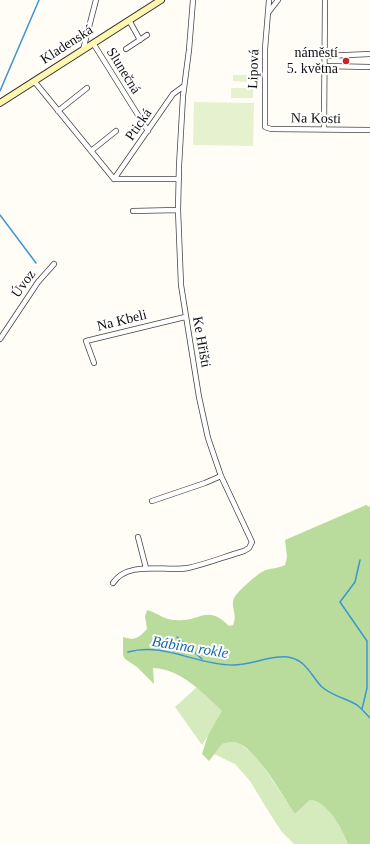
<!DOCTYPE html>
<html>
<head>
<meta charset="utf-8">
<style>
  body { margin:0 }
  canvas { display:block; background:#fffdf5 }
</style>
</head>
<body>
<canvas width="370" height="844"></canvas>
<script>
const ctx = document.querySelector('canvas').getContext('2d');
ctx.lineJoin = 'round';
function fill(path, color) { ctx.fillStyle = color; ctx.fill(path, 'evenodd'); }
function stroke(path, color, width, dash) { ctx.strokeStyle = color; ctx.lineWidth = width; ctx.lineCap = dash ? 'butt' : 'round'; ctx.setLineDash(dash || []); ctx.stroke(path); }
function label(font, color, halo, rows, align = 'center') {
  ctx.font = font + ' Georgia,serif'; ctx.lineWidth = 4; ctx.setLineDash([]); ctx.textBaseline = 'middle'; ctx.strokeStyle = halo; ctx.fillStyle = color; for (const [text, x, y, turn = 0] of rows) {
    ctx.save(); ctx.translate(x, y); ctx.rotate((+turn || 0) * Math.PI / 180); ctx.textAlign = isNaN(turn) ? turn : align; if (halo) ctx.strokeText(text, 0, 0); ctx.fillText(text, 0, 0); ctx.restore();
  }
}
fill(new Path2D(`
  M197,687l26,24 -21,34 -27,-38z
  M230,741l9,2 18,14 38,57 15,-14c19,1 32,29 38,44h-54l-12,-12 -12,-18 -20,-33 -15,-17 -21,-10 8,-10z`), '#d5ebbd');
fill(new Path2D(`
  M366,505l4,2v337h-22c-6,-15 -20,-43 -38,-44l-15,14c-13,-19 -36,-61 -55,-70 -6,-3 -12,-2 -18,0l-13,17 -7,-7 6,-19 14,-24c-19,-18 -41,-42 -69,-43l1,16 -17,-17 -12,-8 -2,-4v-18c13,4 15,1 24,-8l-2,-13 2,-6c12,3 14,9 28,10 25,3 31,-17 54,6l4,-1c5,-10 -3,-18 1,-27 2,-5 22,-23 28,-26 6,-4 15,-3 23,-7l2,-8 -2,-17z`), '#b9dc9c');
fill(new Path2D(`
  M233,75h14v7l-14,-1z
  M231,88h22v10h-22z
  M194,102l60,1 -1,43 -60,-1z`), '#e6f2cf');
stroke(new Path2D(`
  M0,91l39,-91
  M0,215l36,48
  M360,560l-5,22 -15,20 27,39v47l-5,21
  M177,637l25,22
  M128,652c36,-10 68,13 104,13 18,1 43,-12 60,-7 15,4 20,19 30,29 10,9 24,11 35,18 5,4 9,9 13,13`), '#3f96cf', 1.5);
const minor = new Path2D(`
  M269,0l-4,49v78l6,2 99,1
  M268,13l10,-13
  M129,20l11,20
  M93,43l55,88
  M126,49l21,-14
  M83,50l13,-50
  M324,56l46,-2
  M324,66l46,1
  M34,81l80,98
  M58,111l29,-23
  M324,130l1,-130
  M91,151l25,-20
  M114,179l59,-85 11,-8
  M114,179h65
  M133,211l45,-1
  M0,339l38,-57 16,-18
  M94,363l-8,-22 99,-24
  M152,501l53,-18 16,-7
  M138,537l8,31
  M113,583c15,-23 52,-11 75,-15 19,-4 38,-12 56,-17l5,-3 3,-6 -31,-66 -13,-38 -9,-41 -18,-112 -3,-75 1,-44 4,-70 6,-46 4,-50`);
const secondary = new Path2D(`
  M0,103l161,-103`);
stroke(minor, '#444', 6);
stroke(secondary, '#333', 8);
stroke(minor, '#fff', 4.5);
stroke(secondary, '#fff6b0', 6);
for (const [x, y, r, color] of [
  [346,61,4,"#c4262e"]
]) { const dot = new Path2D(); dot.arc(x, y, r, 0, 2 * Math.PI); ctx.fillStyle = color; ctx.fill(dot); stroke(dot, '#fff', 1.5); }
label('14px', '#111', '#fff', [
  ["Kladenská",67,45,-33],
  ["Lipová",254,69,-88],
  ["Slunečná",123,71,58],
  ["Na Kosti",316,119,1],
  ["Ptická",139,125,-55],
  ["Úvoz",24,284,-54],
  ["Na Kbeli",122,321,-14],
  ["Ke Hřišti",201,342,80]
]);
label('14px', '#111', '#fff', [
  ["náměstí",338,53],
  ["5. května",338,69]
], 'right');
label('italic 15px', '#1768a6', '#fff', [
  ["Bábina rokle",190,648,9]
]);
</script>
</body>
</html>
